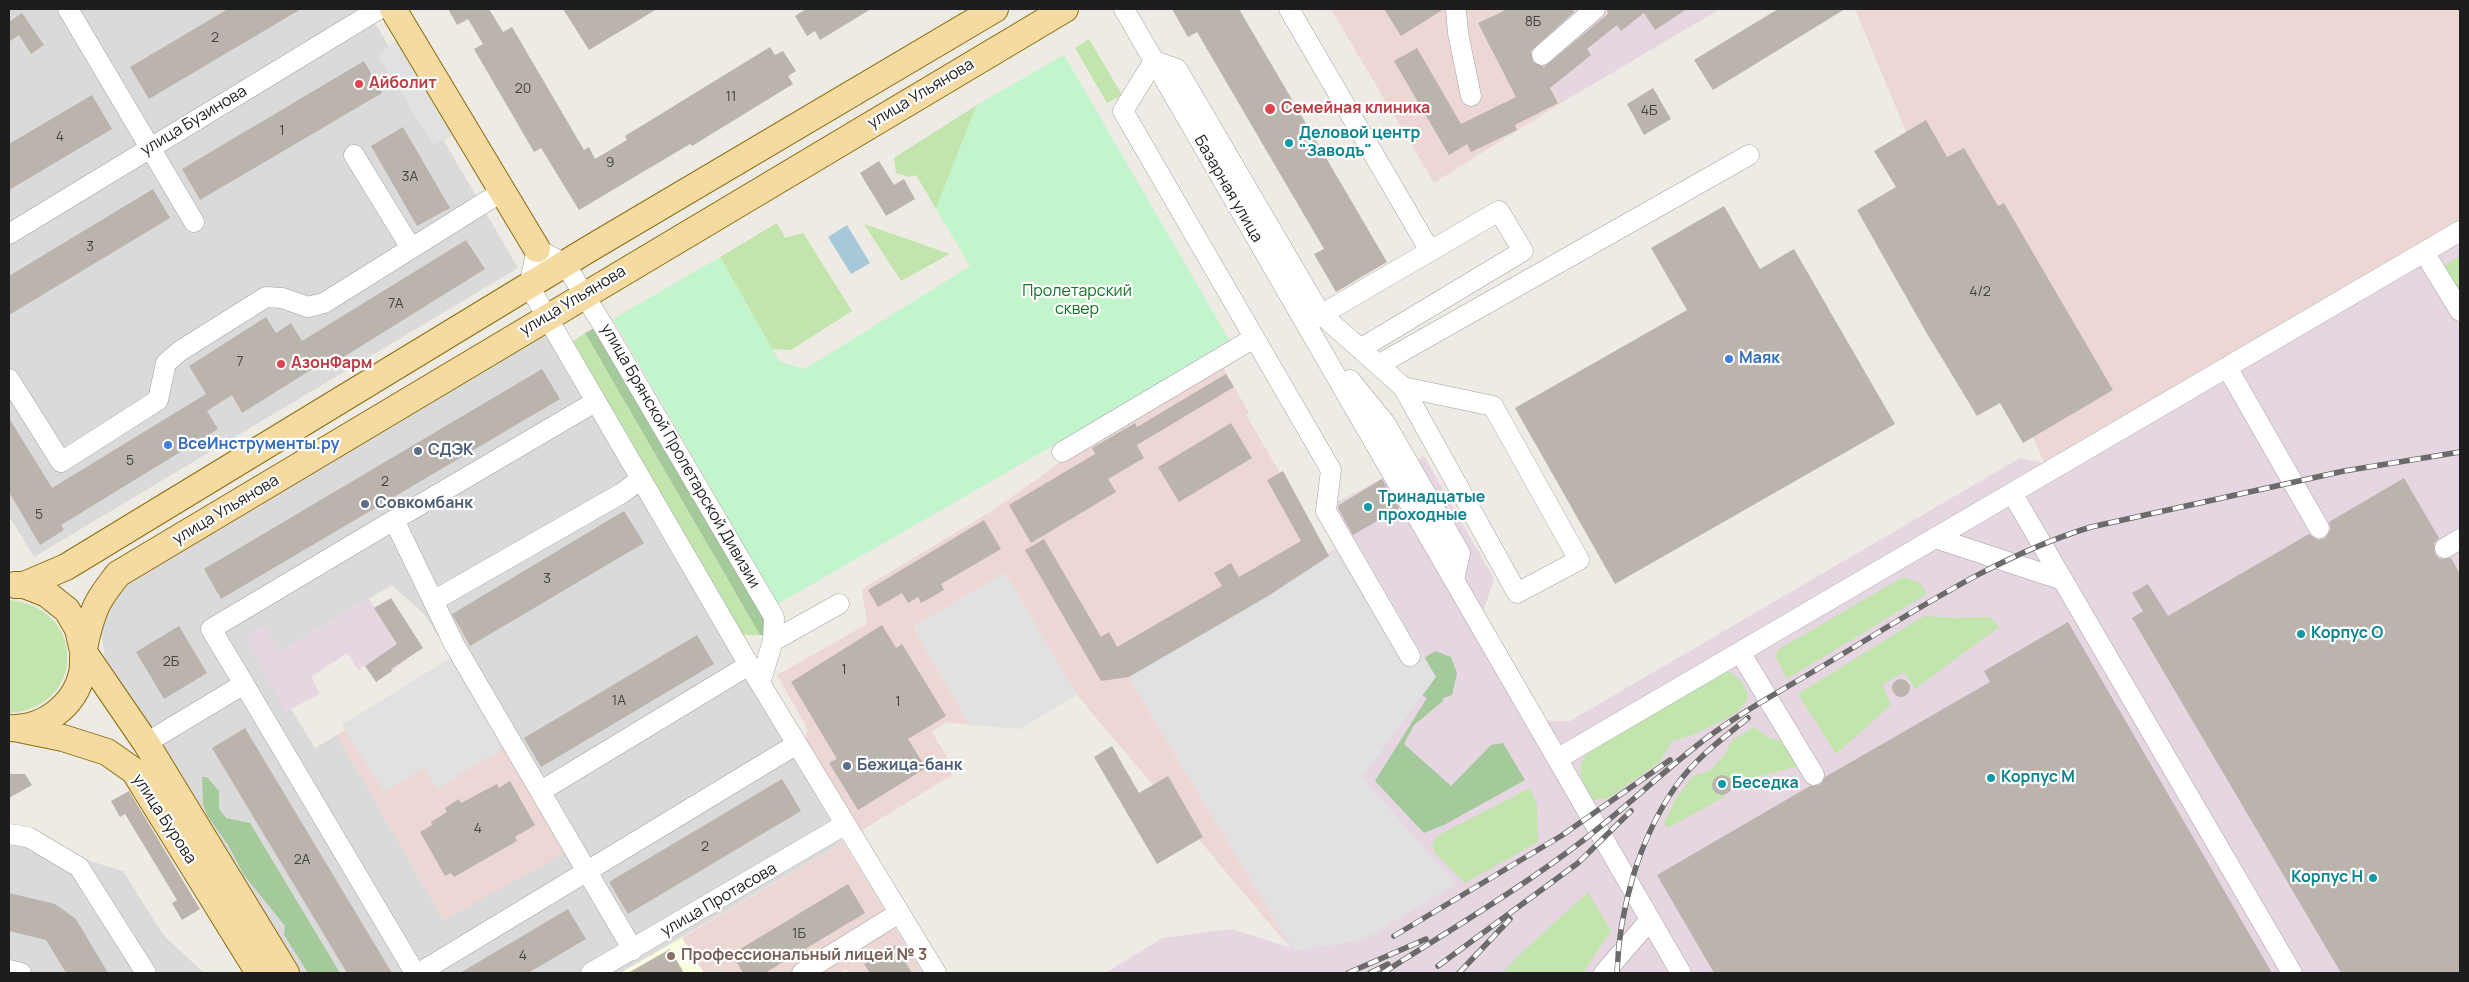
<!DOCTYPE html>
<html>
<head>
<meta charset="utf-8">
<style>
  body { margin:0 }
  #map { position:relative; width:2469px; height:982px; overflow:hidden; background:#edebe3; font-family:Manrope,sans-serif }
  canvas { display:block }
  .frame { position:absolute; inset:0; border:10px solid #1d1d1d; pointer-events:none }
</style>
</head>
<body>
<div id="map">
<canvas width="2469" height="982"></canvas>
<div class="frame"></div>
</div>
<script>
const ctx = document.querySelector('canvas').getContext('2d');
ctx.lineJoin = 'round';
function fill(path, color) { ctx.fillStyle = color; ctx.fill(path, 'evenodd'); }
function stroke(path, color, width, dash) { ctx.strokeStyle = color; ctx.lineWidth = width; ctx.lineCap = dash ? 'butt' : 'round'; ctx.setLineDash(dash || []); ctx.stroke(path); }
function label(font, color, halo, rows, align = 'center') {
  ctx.font = font + ' Manrope,sans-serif'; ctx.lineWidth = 4.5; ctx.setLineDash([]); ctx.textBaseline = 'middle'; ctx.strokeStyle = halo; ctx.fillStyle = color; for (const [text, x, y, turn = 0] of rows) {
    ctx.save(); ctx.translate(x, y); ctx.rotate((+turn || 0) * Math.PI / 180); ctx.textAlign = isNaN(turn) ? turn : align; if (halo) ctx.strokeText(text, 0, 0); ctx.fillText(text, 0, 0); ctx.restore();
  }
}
fill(new Path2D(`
  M9,9h358l151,259 -484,289 -25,-41z
  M545,330l298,512 -223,131h-330l-143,-239 -42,-77 -4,-23 6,-34 9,-11zM392,585l32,29 32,49 -12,257 -107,-185 -22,13 -24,-39 -6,3 -21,-86 14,27z
  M9,836l114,35 41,65 40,37h-195z`), '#dbdada');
fill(new Path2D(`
  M1331,9h219l5,8 -9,24 -13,6 28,56 -127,80z
  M1855,9h605v211l-416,243z
  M1223,367l26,46 -3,2 83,141 -200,122 162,271 -214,-254 -72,-122 -92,54 57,98 -24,-3 -14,10 16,27 4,16 -93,57 -54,-93 3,-9 -31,-55 90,-51 -5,-35 136,-82 90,-65z
  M456,663l110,189 -122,68 -107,-185z
  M843,842l80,131h-74l-3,-4 -6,4h-136l-22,-35z`), '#edd7d4');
fill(new Path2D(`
  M1550,9h170l-159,94 -28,-56 13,-6 -9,-14 17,-10z
  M2460,220v753h-1355l58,-35 69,-9 59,19 -162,-271 222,-138 -19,-34 92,-49 70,123 -13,39 65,103h24l450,-263 24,5z
  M369,599l38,60 -15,12 -11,-16 -23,15 -11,-17 -36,24 9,17 -35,18 -39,-77 19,-9 13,27z`), '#e6d6e1');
fill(new Path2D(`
  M682,938l22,35h-84z`), '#f9fcdd');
fill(new Path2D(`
  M1089,39l33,56 -15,8 -32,-55z
  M977,105l-41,104 -20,-34 -7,2 -13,-4 -2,-15z
  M777,223l8,15 18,-5 49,78 -61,39 -19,-1 -52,-92z
  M864,224l86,30 -49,27z
  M2460,256v35l-16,-25z
  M585,333l175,302h-22l-168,-292z
  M1903,577l17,6 7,11 -140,85 -12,-23 4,-7z
  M9,600c78,7 78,108 0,113z
  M1924,616l31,2 36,-1 8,10 -84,62 -11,-17 -22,13 9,20 -55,49 -38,-60z
  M1729,672c12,6 18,14 19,27l-10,13 -18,10 -30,14 -18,5 -12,21 -52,36 -15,2c-11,-23 -21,-28 -3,-50l128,-76z
  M1754,727l17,12 13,2 15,25 -46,12 -10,9 -11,-1 -10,12 -54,30 -4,-5 11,-23 18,-24 16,-5 16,-16 6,-14z
  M1530,788l7,17 1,37 -73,41 -30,-30 -3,-8 5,-9z
  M1588,892l23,39 -28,42h-81l17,-18z`), '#c2e4ad');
fill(new Path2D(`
  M598,326l170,293v16h-8l-175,-302z
  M1435,651l16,6 6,16 -5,22 -9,3v3l-29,24 -10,19 47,42 40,-41 12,-2 22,37 -81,45 -20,8 -49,-52 52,-83 -6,-3 -6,-31z
  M202,777h5l12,14v18l7,9 24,5 90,150h-32l-24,-38 1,-9 -41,-51 -16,-30 -21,-30 -4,-11z`), '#a4ca9b');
fill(new Path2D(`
  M1064,55l167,288 -453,261 -165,-285 107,-62 60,105 25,7 165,-103 -34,-57 41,-104z`), '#c3f5cc');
fill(new Path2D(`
  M407,31l58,98 -32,16 -55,-90z
  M1353,535l83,142 -74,100 94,107 -92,56 -69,11 -166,-274 139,-81 61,-40z
  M1005,573l72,122 -57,34 -50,-4 -57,-98z
  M455,655l55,89 -73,45 -13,-21 -40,24 -42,-67z`), '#e1e1e1');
fill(new Path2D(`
  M847,225l23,38 -19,11 -23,-37z`), '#a7c8d8');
fill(new Path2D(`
  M228,9h73l-152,90 -19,-32z
  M448,9h41l14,23 9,-5 72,123 5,-3 6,12 32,-19 -2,-4 145,-89 5,8 8,-4 13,20 -8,5 5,8 -101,62 -2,-2 -111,66 -38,-62 -7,4 -60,-103 9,-5 -15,-25 -11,6z
  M563,9h94l-68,41z
  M806,9h65l-51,31 -5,-9 -8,5 -12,-20z
  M1172,9h67l148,253 -51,30 -22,-38 10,-5 -127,-217 -9,5z
  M1384,9h60l-43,27z
  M1508,9h64l2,3 -43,39 2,11 11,5 64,-53 -1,-5h80l-32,21 -11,-17 -23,18 -4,-6 -30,24 4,6 -41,33 8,15 -43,22 2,5 -46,22 -4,-8 -18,11 -55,-94 23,-13 44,76 55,-27 -38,-74z
  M1778,9h67l-132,81 -19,-30z
  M22,13l22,32 -13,9 -12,-19 -10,7v-20z
  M364,61l18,32 -182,107 -18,-31z
  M1653,88l18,31 -27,16 -17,-31z
  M92,95l20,34 -103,61v-46z
  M1926,120l21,37 17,-9 34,58 6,-3 109,187 -90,53 -23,-40 -23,13 -51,-84 -69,-122 39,-23 -22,-36z
  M403,127l47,81 -33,18 -46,-80z
  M879,161l15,24 10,-6 11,20 -29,17 -26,-43z
  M153,189l17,29 -161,97v-39z
  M1724,206l36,63 34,-20 101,175 -280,160 -100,-176 172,-98 -36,-62z
  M466,240l19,29 -159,99 -4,-5 -80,50 -10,-18 -25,16 11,18 -157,96 3,5 -24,15 -31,-53v-74l43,70 154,-94 -17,-28 77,-49 10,16 15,-10 11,18z
  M542,369l18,30 -339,200 -17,-30z
  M1226,374l8,13 -97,58 7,13 -36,21 8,13 -85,51 -22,-38 86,-51 -3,-6 43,-25 2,4z
  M1231,423l21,35 -73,44 -21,-35z
  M1283,471l46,85 -61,40 -139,81 -28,4 -76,-131 19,-11 57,98 8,-5 8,15 105,-61 -8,-13 17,-10 8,14 62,-36 -34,-61z
  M2404,478l35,60 -5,5 1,11 5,5 11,-1 9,16v399h-119l-209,-355 11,-7 -11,-18 16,-9 20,32 141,-82 9,6 7,-2 6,-9 -2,-7z
  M1382,479l17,29 -46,27 -15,-27 1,-3z
  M624,511l20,32 -174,103 -18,-32z
  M984,520l17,29 -60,35 3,6 -23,13 -3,-6 -10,6 -6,-10 -24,14 -10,-17z
  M391,598l32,50 -32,21 1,2 -16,11 -11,-16 32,-22 -23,-36z
  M2068,622l204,351h-558l-57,-98 153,-89 10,-1 5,-8 165,-95 -6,-11z
  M882,625l14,23 6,-4 44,72 -38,23 18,29 -68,42 -29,-47 8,-4 -46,-77z
  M179,626l28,47 -43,26 -28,-47z
  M697,635l17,29 -173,103 -17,-29z
  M1892 688a9 9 0 1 1 18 0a9 9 0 1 1-18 0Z
  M245,728l147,245h-45l-135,-225z
  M1112,746l27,47 29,-17 35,61 -46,27 -63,-107z
  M9,774h16l7,11 -23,13z
  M1712 785a10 10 0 1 1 20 0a10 10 0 1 1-20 0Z
  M782,779l19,32 -173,103 -19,-32z
  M510,781l25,44 -20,12 2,4 -63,36 -3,-4 -6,3 -25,-44 12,-7 -1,-3 16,-10 -2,-4 14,-9 2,4 36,-19 2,4z
  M129,791l71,118 -18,11 -10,-17 5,-3 -52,-86 -5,3 -9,-16z
  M848,884l17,29 -100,60h-22l-11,-19z
  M9,893l46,11 21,15 32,54h-42l-20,-33 -37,-9z
  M568,909l18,30 -58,34h-68z
  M895,945l17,28h-42l-6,-9z
  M670,949l14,24h-56z`), '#bab4ad');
const minor = new Path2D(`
  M68,9l126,213
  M1124,9l557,964
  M1289,9l141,242
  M1456,9l2,24 13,63
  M1542,55l53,-46
  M354,155l57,93
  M9,234l370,-225
  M2424,252l36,59
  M1312,320l187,-109 24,40 -163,98
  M1378,365l371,-210
  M2227,367l92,161
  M9,379l52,83 97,-62 8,-37 14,-12 86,-54 16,1 26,9 16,-4 179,-112
  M1350,380l35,43 75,130 -6,27
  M1403,387l114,206 62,-33 -86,-154 -90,-19 -83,-74 -143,-244 -23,-8 -31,50 208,359 -5,41 84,145
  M595,402l-201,118 60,124 179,306
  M1062,452l192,-114
  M2012,493l280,480
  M1935,538l128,42
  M2445,548l15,-9
  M433,601l189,-108 19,-14
  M773,641l66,-37
  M1740,652l74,123
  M760,683l13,-42 1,-24 -170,-290 -39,-63 -28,-15 -8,37 220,379c62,103 124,206 187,308
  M244,684l171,289
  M146,743l98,-59 -33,-55 183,-109
  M1557,759l903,-528
  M541,791l208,-126
  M9,834l19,3 51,30 67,106
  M9,970l12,3
  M419,973l378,-229
  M591,973l253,-148
  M802,973l97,-60
  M1604,973l46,-53`);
const major = new Path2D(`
  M393,9l144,240
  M15,585h9l23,9 20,16 11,19 5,22 63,92 140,230
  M24,585l42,-18 523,-318 406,-240
  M9,728c33,2 66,-22 73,-55 2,-8 0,-16 2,-23 2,-13 6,-28 11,-41 5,-13 15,-24 23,-35l947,-565
  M19,729l44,9 44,14 27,19 125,202`);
stroke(minor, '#a1a1a1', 21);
stroke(major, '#8b6e0b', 28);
stroke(minor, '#fff', 20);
stroke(major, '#f5daa1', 26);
const rail = new Path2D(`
  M1394,936l167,-100 109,-76
  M1438,966l140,-103 53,-52
  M1348,973l78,-34
  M1370,973l18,-9
  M1383,973c65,-42 132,-81 194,-128 44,-33 83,-71 127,-105 41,-31 88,-55 132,-82 82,-49 163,-103 255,-131l253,-56 116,-19
  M1459,973l51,-54
  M1617,973c2,-63 22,-135 59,-187 19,-27 47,-48 72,-68`);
stroke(rail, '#6b6b6b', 5.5);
stroke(rail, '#fff', 4, [11]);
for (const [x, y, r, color] of [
  [359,84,5,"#e0444e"],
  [1270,109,6,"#e0444e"],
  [1289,143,5,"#0f9aa8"],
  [1729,359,5,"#3f7fe0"],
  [281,364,5,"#e0444e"],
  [168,445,5,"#3f7fe0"],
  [418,451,5,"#5c6f8a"],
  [365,504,5,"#5c6f8a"],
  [1368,507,5,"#0f9aa8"],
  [2301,634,5,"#0f9aa8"],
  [847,766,5,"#5c6f8a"],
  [1991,778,5,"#0f9aa8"],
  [1722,784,5,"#0f9aa8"],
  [2373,878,5,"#0f9aa8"],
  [671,956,5,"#8d6e63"]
]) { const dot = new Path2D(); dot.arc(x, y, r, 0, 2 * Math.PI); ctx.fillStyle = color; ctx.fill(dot); stroke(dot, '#fff', 2); }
label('14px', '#444341', null, [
  ["8Б",1533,22],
  ["2",215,38],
  ["20",523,89],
  ["11",731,97],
  ["4Б",1649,111],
  ["1",282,131],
  ["4",60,137],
  ["9",610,163],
  ["3А",410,177],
  ["3",90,247],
  ["4/2",1980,292],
  ["7А",396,304],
  ["7",240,362],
  ["5",130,461],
  ["2",385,482],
  ["5",39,515],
  ["3",547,579],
  ["2Б",171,662],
  ["1",844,670],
  ["1А",619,701],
  ["1",898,702],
  ["4",478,829],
  ["2",705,847],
  ["2А",302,860],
  ["1Б",799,934],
  ["4",523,956]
]);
label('bold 16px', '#be3a42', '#fff', [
  ["Айболит",369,84],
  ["Семейная клиника",1281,109],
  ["АзонФарм",291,364]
], 'left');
label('16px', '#1d1d1d', '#fff', [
  ["улица Ульянова",921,94,-31],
  ["улица Бузинова",194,121,-31],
  ["Базарная улица",1228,189,60],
  ["улица Ульянова",573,301,-31],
  ["улица Брянской Пролетарской Дивизии",680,456,60],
  ["улица Ульянова",226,510,-31],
  ["улица Бурова",164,819,57],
  ["улица Протасова",719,900,-30]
]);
label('bold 16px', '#0d838f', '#fff', [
  ["Деловой центр",1299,134],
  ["\"Заводъ\"",1299,152],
  ["Тринадцатые",1378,498],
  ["проходные",1378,516],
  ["Корпус О",2311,634],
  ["Корпус М",2001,778],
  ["Беседка",1732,784],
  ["Корпус Н",2363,878,"right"]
], 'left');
label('16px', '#137326', '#fff', [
  ["Пролетарский",1077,292],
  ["сквер",1077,310]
]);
label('bold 16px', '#366cbe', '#fff', [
  ["Маяк",1739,359],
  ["ВсеИнструменты.ру",178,445]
], 'left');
label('bold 16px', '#4e5e75', '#fff', [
  ["СДЭК",428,451],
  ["Совкомбанк",375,504],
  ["Бежица-банк",857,766]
], 'left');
label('bold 16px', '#785e54', '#fff', [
  ["Профессиональный лицей № 3",681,956]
], 'left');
</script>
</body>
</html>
